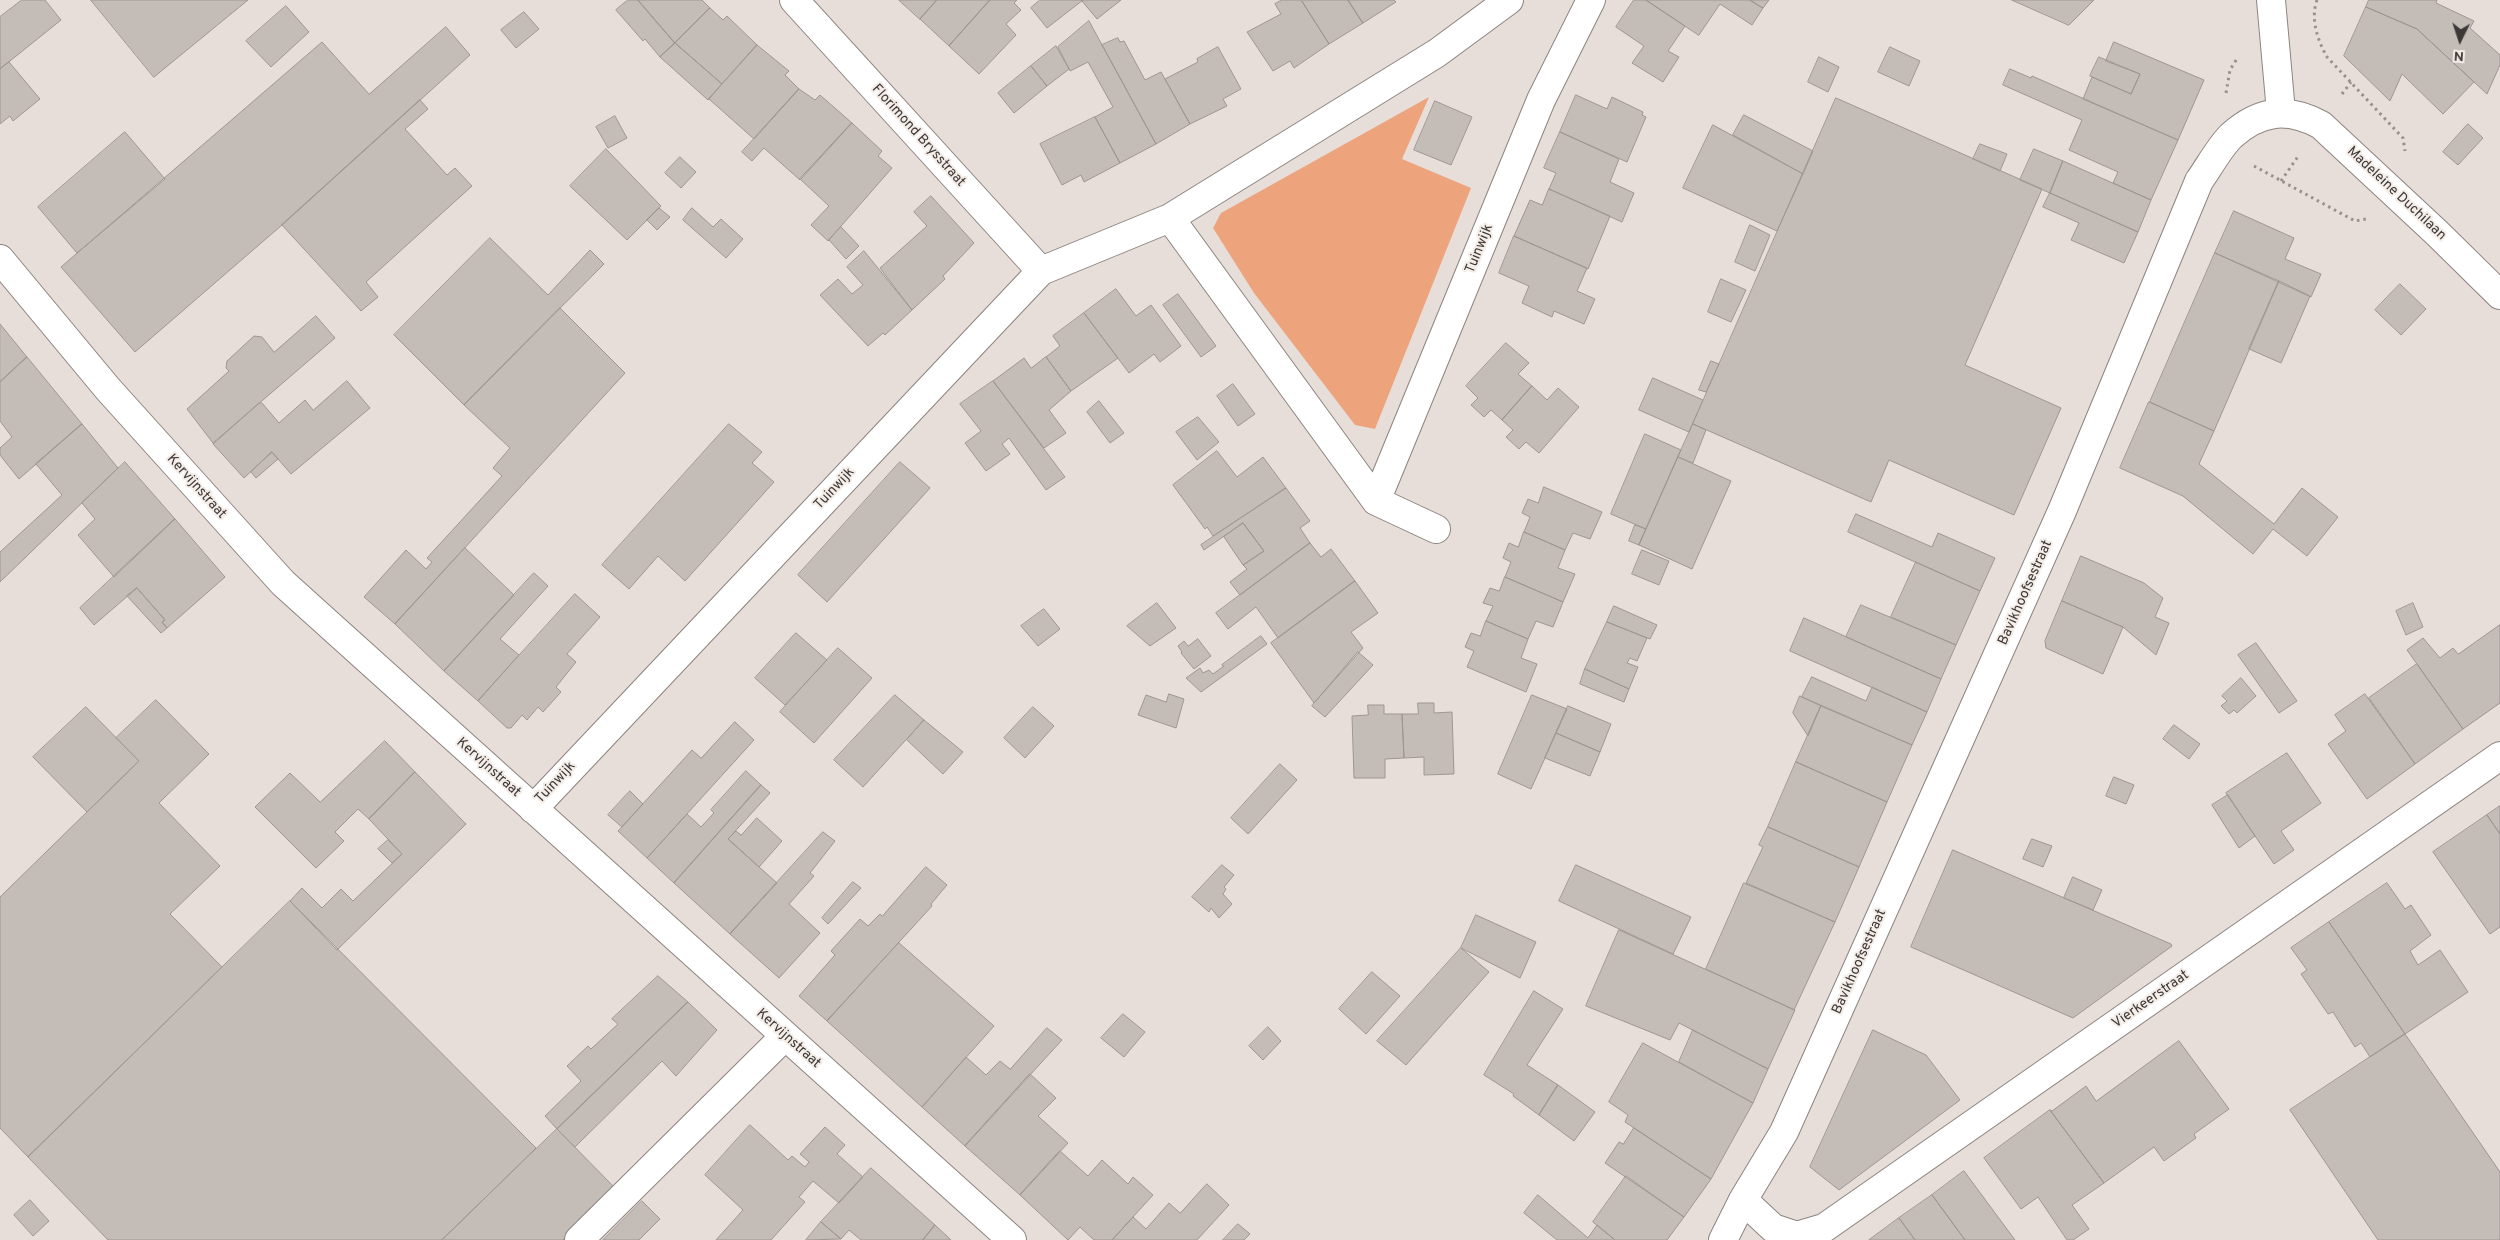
<!DOCTYPE html>
<html>
<head>
<meta charset="utf-8">
<style>
  body { margin:0 }
  #map { position:relative; width:2500px; height:1240px; overflow:hidden; background:#e7deda; font-family:Overpass,sans-serif }
  canvas { display:block }
  .north { position:absolute; left:2435px; top:15px; width:50px; height:50px; -webkit-text-stroke:4px #f4ece7; paint-order:stroke; rotate:184deg; font-size:14px; font-weight:700; line-height:20px; text-align:center; color:#3c3837 }
  .north::after { content:''; display:block; margin:auto; width:18px; height:22px; background:#3c3837; clip-path:polygon(50% 0,100% 100%,50% 72%,0 100%) }
</style>
</head>
<body>
<div id="map">
<canvas width="2500" height="1240"></canvas>
<div class="north">N</div>
</div>
<script>
const ctx = document.querySelector('canvas').getContext('2d');
ctx.lineJoin = 'round';
function fill(path, color) { ctx.fillStyle = color; ctx.fill(path, 'evenodd'); }
function stroke(path, color, width, dash) { ctx.strokeStyle = color; ctx.lineWidth = width; ctx.lineCap = dash ? 'butt' : 'round'; ctx.setLineDash(dash || []); ctx.stroke(path); }
function label(font, color, halo, rows, align = 'center') {
  ctx.font = font + ' Overpass,sans-serif'; ctx.lineWidth = 4; ctx.setLineDash([]); ctx.textBaseline = 'middle'; ctx.strokeStyle = halo; ctx.fillStyle = color; for (const [text, x, y, turn = 0] of rows) {
    ctx.save(); ctx.translate(x, y); ctx.rotate((+turn || 0) * Math.PI / 180); ctx.textAlign = isNaN(turn) ? turn : align; if (halo) ctx.strokeText(text, 0, 0); ctx.fillText(text, 0, 0); ctx.restore();
  }
}
fill(new Path2D(`
  M1429,97l-27,62 69,29 -96,241 -20,-4 -101,-132 -41,-65 8,-15z`), '#eda47c');
const building = new Path2D(`
  M22,0h23l16,20 -61,49v-52z
  M91,0h157l-94,77z
  M628,0h10l37,43 -15,14 -15,-18 -2,2 -27,-31z
  M638,0h64l8,8 -35,35z
  M899,0h38l-17,19z
  M937,0h53l-41,46 -29,-27z
  M990,0h27l-3,3 7,7 -15,14 10,11 -37,39 -30,-28z
  M1040,0h43l-36,28 -16,-20z
  M1083,0h38l-24,19 -15,-18z
  M1282,0h19l28,44 -35,24 -4,-7 -17,10 -26,-39 34,-18 -6,-10z
  M1303,0h45l15,23 -34,21 -27,-43z
  M1348,0h46l2,2 -33,21z
  M1634,0h12l39,26 -17,25 11,6 -16,25 -31,-19 12,-17 -28,-19z
  M1646,0h104l13,8 -11,17 -32,-21 -21,31z
  M1750,0h19l-6,8z
  M2012,0h82l-25,25z
  M2369,0h68l-1,3 38,18 -4,7 30,27v10l-13,29 -70,-65 -51,-22z
  M286,6l23,26 -38,35 -25,-26z
  M2366,7l51,22 57,53 -31,32 -41,-40 -12,27 -46,-45z
  M710,8l13,12 4,-4 30,29 -35,39 -47,-41z
  M524,12l15,17 -23,19 -15,-18z
  M1089,21l67,123 -36,19 -25,-46 18,-10 -25,-45 -18,9 -12,-24z
  M446,27l24,28 -188,170 -147,127 -74,-85 261,-225 47,52z
  M1118,38l2,4 4,-1 21,39 16,-8 29,52 -34,20 -54,-99z
  M2114,42l90,38 -26,60 -95,-41 9,-22 39,17 9,-20 -34,-13z
  M675,43l47,41 -14,16 -48,-43z
  M757,45l32,26 -4,4 14,14 -45,50 -45,-40z
  M1056,46l13,23 -22,17 -16,-20z
  M1218,47l23,42 -18,10 4,7 -37,18 -25,-45 33,-17 -1,-3z
  M1890,47l30,14 -11,25 -31,-14z
  M1819,57l20,10 -11,25 -20,-10z
  M2099,57l41,17 -9,20 -41,-18z
  M9,62l31,37 -27,22 -3,-5 -10,8v-55z
  M1031,66l16,20 -33,27 -16,-20z
  M2010,69l21,9 1,-2 146,64 -27,60 -38,-17 5,-11 -49,-22 13,-30 -79,-35z
  M799,89l16,11 5,-5 32,28 -52,57 -36,-32 -12,13 -10,-9z
  M1576,95l31,14 5,-12 31,15 -1,3 4,2 -19,45 -67,-30z
  M1836,98l206,91 -77,176 96,43 -47,107 -125,-55 -18,42 -178,-78z
  M420,100l8,9 -23,20 42,46 8,-7 17,18 -106,96 12,15 -17,14 -79,-86z
  M1435,101l37,16 -21,48 -37,-15z
  M1744,115l69,36 -10,23 -70,-39z
  M615,116l12,22 -19,10 -12,-21z
  M1095,117l25,46 -36,19 -3,-7 -19,10 -22,-41z
  M852,123l30,28 -4,5 14,12 -64,73 -17,-16 18,-19 -29,-27z
  M2468,124l15,14 -25,27 -15,-13z
  M1713,125l90,49 -26,57 -94,-43z
  M125,132l40,47 -88,74 -39,-46z
  M1560,132l59,27 -9,23 24,11 -12,29 -73,-33 7,-16 -12,-5z
  M1980,144l27,10 -7,17 -27,-12z
  M606,149l55,57 -34,34 -57,-54z
  M2034,149l29,12 -13,32 -30,-13z
  M680,157l16,15 -15,16 -16,-15z
  M2063,161l88,39 -13,32 -88,-39z
  M1549,189l61,27 -22,53 -74,-33 16,-36 12,5z
  M2050,193l88,39 -14,31 -53,-23 8,-17 -36,-16z
  M931,196l43,47 -31,33 2,3 -33,31 -32,-42 47,-42 -13,-14z
  M659,208l11,9 -13,13 -10,-10z
  M692,208l21,19 8,-8 22,20 -17,19 -43,-38z
  M2234,211l60,27 -9,21 36,15 -10,23 -96,-44z
  M1750,225l20,10 -15,36 -20,-9z
  M841,227l18,19 -13,13 -17,-19z
  M1514,236l73,32 -10,23 18,8 -11,25 -30,-13 -2,6 -30,-14 7,-17 -30,-13z
  M490,238l58,57 42,-45 14,14 -140,141 -70,-70z
  M864,251l48,59 -27,25 -2,-2 -15,13 -48,-51 18,-16 14,15 11,-9 -16,-18z
  M2215,253l64,28 -65,150 -64,-29z
  M1721,279l25,11 -15,32 -23,-10z
  M2279,281l31,15 -29,67 -32,-14z
  M2400,284l26,25 -25,26 -26,-25z
  M1116,289l20,27 15,-11 30,41 -21,16 -6,-8 -25,19 -45,-60z
  M1178,294l38,52 -15,11 -38,-52z
  M560,308l65,65 -230,251 -31,-27 42,-47 20,19 6,-7 -5,-4 75,-82 -9,-8 17,-20 -46,-43z
  M1084,313l34,45 -47,33 -25,-34 14,-11 -7,-10z
  M316,316l19,22 -122,105 -26,-34 42,-38 -3,-3 1,-7 27,-25 8,1 12,15z
  M0,324l27,33 -27,25z
  M1506,343l23,20 -11,11 14,12 -30,34 -11,-10 -7,7 -13,-12 7,-7 -12,-12z
  M27,357l55,67 -63,55 -19,-24v-7l12,-11 -12,-16v-39z
  M1046,357l25,34 -22,19 17,23 -22,15 -51,-67 31,-23 7,10z
  M1711,361l8,3 -13,28 -7,-2z
  M1653,378l50,22 -14,32 -50,-22z
  M347,381l23,27 -79,66 -19,-22 -28,26 -31,-34 46,-41h3l17,20 26,-23 8,10z
  M993,381l72,96 -19,13 -37,-52 -7,6 8,10 -24,17 -21,-28 16,-12 -21,-27z
  M1233,384l22,30 -17,12 -21,-30z
  M1532,386l15,14 11,-12 21,19 -40,46 -13,-11 -7,7 -13,-12 7,-7 -11,-10z
  M1099,401l25,32 -14,10 -23,-31z
  M2149,402l65,29 -15,33 75,60 28,-36 36,29 -31,39 -34,-27 -20,25 -70,-58 -63,-28z
  M1198,417l21,25 -22,18 -21,-28z
  M82,424l36,44 -118,114v-30l62,-57 -26,-31z
  M729,424l33,28 -10,11 22,19 -89,99 -27,-25 -29,33 -27,-24z
  M1693,424l13,6 -13,33 -15,-6z
  M1645,434l36,16 -35,79 -35,-15z
  M1217,451l20,26 26,-20 23,31 -73,48 -6,-9 -2,2 -32,-44z
  M272,452l6,7 -22,19 -5,-6z
  M1678,457l53,24 -39,88 -53,-24z
  M125,462l50,57 -61,58 -36,-42 17,-16 -13,-16z
  M900,462l30,26 -103,114 -29,-27z
  M1544,487l58,25 -12,27 -17,-6 -8,17 -41,-18 6,-15 -8,-4 6,-14 10,4z
  M1286,488l24,33 -10,7 10,15 -70,52 -10,-13 17,-13 -4,-4 21,-14 -21,-28 -39,27 -3,-5z
  M1856,514l76,33 6,-14 57,25 -15,33 -132,-59z
  M175,519l50,58 -58,51 -5,-6 3,-2 -28,-32 -43,37 -14,-17z
  M1243,523l21,28 -21,14 -19,-28z
  M1635,525l11,4 -7,16 -10,-4z
  M1524,532l41,18 -7,18 17,6 -12,28 -58,-25 6,-15 -8,-4 6,-15 9,4z
  M1310,543l11,14 10,-8 24,32 -77,57 -22,-31 -28,22 -12,-16z
  M465,548l49,47 -70,76 -49,-47z
  M1642,550l27,11 -10,24 -27,-11z
  M2081,556l63,27 19,15 -8,19 14,6 -13,32 -33,-28 -61,-26z
  M1916,562l64,29 -24,54 -65,-28z
  M534,573l14,13 -48,53 19,16 -41,46 -34,-30z
  M1505,577l58,25 -10,25 -17,-6 -8,18 -42,-18 7,-15 -10,-3 7,-15 9,3z
  M1355,581l23,32 -27,19 12,16 -49,55 -43,-60z
  M137,588l28,32 -3,2 5,6 -6,5 -34,-37z
  M575,594l25,23 -33,37 9,8 -20,25 5,5 -18,20 -5,-5 -11,13 -5,-5 -11,13h-4l-29,-27z
  M2062,601l61,26 -20,47 -57,-26 -1,-7z
  M1157,603l19,25 -26,18 -23,-20z
  M2413,603l10,24 -17,8 -10,-24z
  M1861,605l95,40 -15,34 -95,-42z
  M1614,606l43,19 -7,14 -43,-17z
  M1044,609l16,20 -22,17 -17,-20z
  M1804,618l137,61 -14,33 -137,-61z
  M1486,621l42,18 -7,19 16,6 -11,28 -59,-25 7,-16 -9,-4 6,-14 9,3z
  M1607,622l40,16 -10,23 -7,-3 -3,5 11,4 -9,22 -44,-20z
  M2500,625v78l-37,26 -56,-79 16,-12 17,20 13,-10 5,6z
  M796,633l31,27 -42,45 -30,-27z
  M1261,636l6,8 -66,48 -15,-14 14,-10 3,5 6,-3 4,4 11,-8 -2,-1z
  M1198,639l13,17 -17,13 -13,-16 1,-1 -4,-6 6,-5 4,5z
  M2256,643l41,58 -18,12 -41,-58z
  M838,648l34,30 -58,65 -34,-31z
  M1358,652l15,13 -48,52 -13,-11z
  M2417,664l46,65 -48,35 -46,-66z
  M1585,669l44,20 -5,13 -44,-18z
  M1812,677l54,24 6,-14 55,25 -15,33 -110,-48z
  M2241,678l15,18 -19,17 -3,-3 -5,4 -8,-8 6,-5 -5,-5z
  M1169,694l15,5 -8,29 -38,-13 8,-20 20,7z
  M2365,694l50,70 -48,35 -39,-55 18,-13 -11,-16z
  M895,695l29,25 -61,67 -29,-27z
  M1532,695l35,14 -36,80 -33,-15z
  M1800,696l21,10 -13,30 -15,-23z
  M156,700l53,54 -50,49 61,63 -50,48 52,53 -194,190 -28,-29v-231l139,-136 -23,-23z
  M1418,703h16v10l18,-1 2,62 -30,1v-18l-20,1 -2,-44h16z
  M1368,705h16v9h18l2,44 -19,1v19h-31l-2,-62 16,-1z
  M1568,706l43,18 -11,28 -44,-19z
  M1821,706l91,39 -25,57 -91,-40z
  M86,707l53,54 -52,51 -54,-55z
  M1033,707l21,19 -29,32 -21,-20z
  M924,720l39,32 -20,22 -36,-34z
  M735,722l19,18 -107,118 -29,-27 74,-81 9,8z
  M2174,725l26,19 -11,15 -26,-20z
  M1556,733l44,19 -10,24 -45,-18z
  M385,741l30,31 -46,47 -11,-10 -23,23 9,9 -28,27 -61,-61 35,-34 30,29z
  M2287,753l34,50 -40,28 13,19 -20,14 -48,-71z
  M1796,762l91,40 -28,65 -91,-40z
  M1280,764l17,16 -49,54 -17,-16z
  M746,771l15,14 -87,98 -27,-25 40,-44 14,13 13,-14 -3,-3z
  M415,772l51,52 -129,126 -47,-49 12,-13 20,20 19,-19 12,12 49,-47 -33,-35z
  M2114,777l20,8 -8,19 -20,-8z
  M761,785l9,8 -42,46 49,44 -47,51 -56,-51z
  M630,791l13,13 -21,23 -14,-12z
  M2228,795l27,41 -16,12 -27,-43z
  M2500,806v28l-13,-19z
  M2487,815l13,19v93l-10,7 -57,-82z
  M757,818l25,23 -23,26 -31,-28 8,-8 5,4z
  M1768,827l91,40 -24,55 -89,-39 17,-36 -4,-2z
  M823,832l12,9 -25,32 4,3 -25,28 31,29 -41,45 -49,-44z
  M2032,839l20,7 -9,21 -20,-8z
  M388,840l14,14 -10,9 -14,-14z
  M1953,850l218,94 1,2 -99,72 -162,-71z
  M1222,865l12,10 -10,12 2,2 -3,5 9,10 -13,14 -8,-10 -2,4 -17,-15z
  M1576,865l115,52 -18,37 -114,-53z
  M926,867l21,18 -16,19 1,2 -105,115 -28,-25 36,-41 -4,-4 29,-32 8,7 12,-12 2,2z
  M2073,877l29,13 -9,20 -29,-12z
  M853,882l8,6 -33,36 -6,-6z
  M1744,883l91,39 -41,88 -88,-41z
  M2387,883l18,26 6,-4 20,30 -21,16 8,14 22,-15 28,42 -63,42 -76,-112z
  M290,901l246,247 -94,92h-334l-80,-83z
  M1476,915l60,27 -16,36 -59,-30z
  M2329,922l76,112 -35,23 -9,-14 -6,4 -22,-35 -5,2 -27,-40 6,-4 -16,-22z
  M1619,930l176,80 -27,59 -89,-46 -9,17 -84,-34z
  M899,943l95,83 -72,81 -95,-86z
  M1461,948l28,24 -83,93 -29,-24z
  M1372,972l28,24 -34,38 -27,-25z
  M658,976l30,26 -131,127 -12,-13 36,-35 -14,-15 21,-20 3,3 27,-25 -6,-5z
  M1534,991l29,18 -36,56 31,20 -19,30 -26,-19 1,-2 -30,-19z
  M688,1002l29,28 -41,46 -14,-15 -87,86 -18,-18z
  M1123,1014l22,18 -21,25 -23,-19z
  M1268,1027l13,14 -18,19 -14,-14z
  M1047,1028l15,12 -97,106 -43,-39 44,-50 20,18 14,-14 10,8z
  M1693,1030l75,39 -15,34 -74,-41z
  M1873,1030l53,25 34,45 -121,90 -29,-23z
  M2405,1034l95,138v68h-122l-88,-130z
  M2179,1041l50,68 -35,25 2,4 -32,23 -10,-14 -50,36 -54,-73 2,1 34,-25 10,15z
  M1643,1043l110,60 -42,76 -86,-57 3,-7 -19,-13z
  M1030,1074l26,24 -18,18 30,27 -48,52 -55,-49z
  M1558,1085l37,27 -21,29 -35,-26z
  M2050,1110l54,73 -32,22 17,24 -16,11h-6l-29,-43 -17,12 -37,-51z
  M750,1125l38,35 4,-4 13,11 4,-5 -9,-8 25,-27 20,18 -8,9 26,23 -24,26 -26,-22 -14,16 6,5 -34,38h-55l27,-30 -38,-35z
  M1634,1128l77,51 -27,38 -79,-54 14,-21 4,2z
  M557,1129l59,60 -53,51h-121z
  M1060,1151l28,25 14,-16 26,24 5,-7 20,18 -41,45h-18l-14,-13 -12,13 -48,-45z
  M871,1168l64,57 -12,15h-62l-12,-10 -8,9 -20,-17z
  M1964,1171l51,69h-50l-33,-45z
  M1626,1176l58,41 -17,23h-52l-22,-18z
  M1207,1184l22,21 -32,35h-85l21,-23 13,12 23,-26 11,10z
  M1538,1195l50,43 9,-13 18,15h-58l-33,-27z
  M1932,1195l33,45h-50l-16,-22z
  M30,1200l19,21 -16,15 -19,-21z
  M642,1201l18,18 -21,21h-36z
  M1899,1218l16,22h-46z
  M821,1222l20,17 -35,1z
  M1238,1224l12,10 -6,6h-21z
  M935,1225l16,15h-28z`);
fill(building, '#c3bcb7');
stroke(building, '#9e9693', 1);
const minor = new Path2D(`
  M794,0l247,271
  M2271,0l10,112
  M1170,218l206,283 60,28
  M0,259l108,130 175,194 729,657
  M1376,501l165,-401 50,-100
  M533,809l508,-538 129,-53 267,-165 72,-53
  M1743,1200l30,28 24,8
  M579,1240l206,-204
  M1723,1240l20,-40 41,-68 278,-621 137,-330c10,-14 20,-33 32,-45 29,-26 56,-29 90,-11l116,108 63,62
  M1783,1240l41,-12 676,-472`);
stroke(minor, '#8c8480', 30);
stroke(new Path2D(`
  M2317,0c-7,19 1,41 10,57l76,81 2,13
  M2226,93l4,-23 8,-13
  M2342,94l9,-12
  M2254,166l101,55 11,-2
  M2281,181l18,-26`), '#97908e', 3, [2.5, 4]);
stroke(minor, '#fff', 28);
label('14px', '#3c3837', '#f4ece7', [
  ["Florimond Brysstraat",918,136,48],
  ["Madeleine Duchilaan",2396,194,43],
  ["Tuinwijk",1480,249,-68],
  ["Kervijnstraat",196,487,48],
  ["Tuinwijk",835,489,-47],
  ["Bavikhoofsestraat",2026,593,-66],
  ["Kervijnstraat",488,768,42],
  ["Tuinwijk",556,783,-47],
  ["Bavikhoofsestraat",1860,962,-66],
  ["Vierkeerstraat",2151,1000,-35],
  ["Kervijnstraat",788,1039,42]
]);
</script>
</body>
</html>
